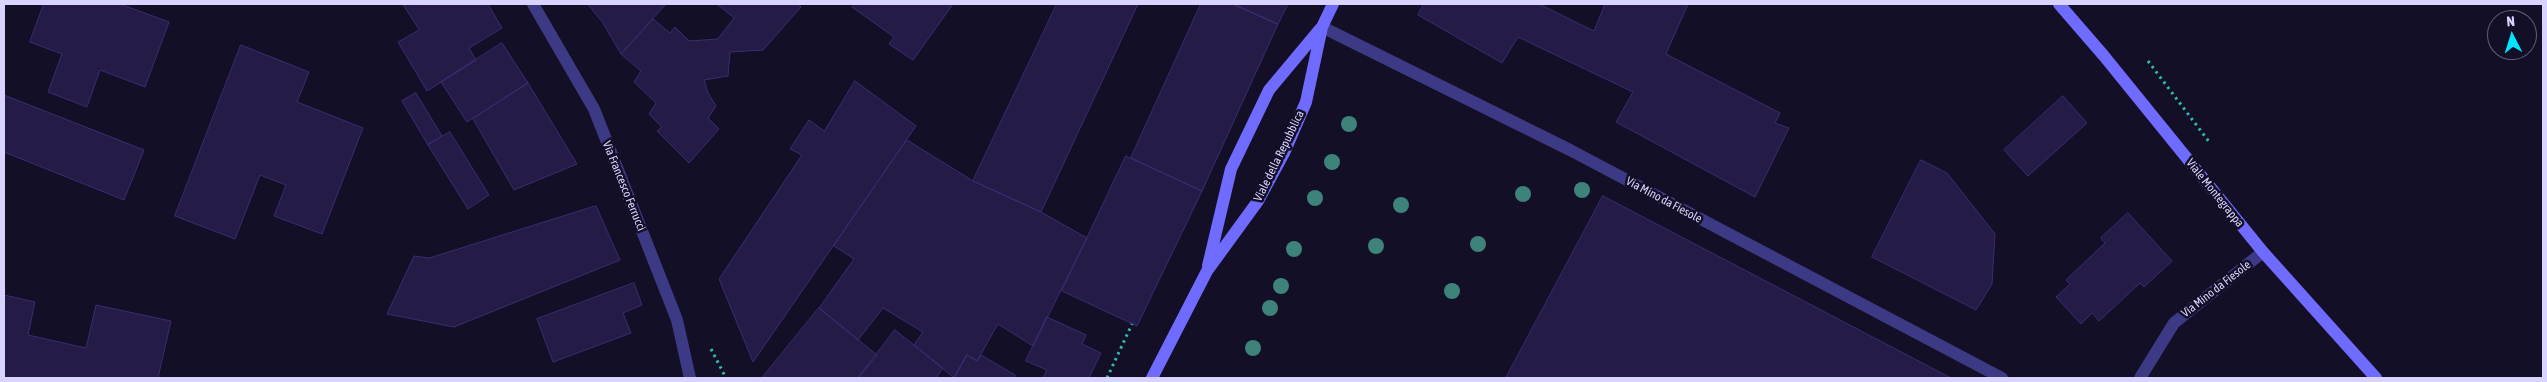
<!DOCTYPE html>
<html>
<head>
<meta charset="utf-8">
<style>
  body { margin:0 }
  #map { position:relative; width:2547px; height:382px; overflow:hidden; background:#130f26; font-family:"Asap Condensed",sans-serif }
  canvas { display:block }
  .frame { position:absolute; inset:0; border:5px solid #d9d4ff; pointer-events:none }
  .north { position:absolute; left:2487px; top:10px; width:50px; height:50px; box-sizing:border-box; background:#130f26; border:1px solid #625e7d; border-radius:50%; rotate:355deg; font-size:14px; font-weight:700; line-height:20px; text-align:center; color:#d9d4ff }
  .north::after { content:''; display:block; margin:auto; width:18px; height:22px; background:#00e5ff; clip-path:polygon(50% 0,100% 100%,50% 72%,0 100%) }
</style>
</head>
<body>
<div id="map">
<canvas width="2547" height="382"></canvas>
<div class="frame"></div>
<div class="north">N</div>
</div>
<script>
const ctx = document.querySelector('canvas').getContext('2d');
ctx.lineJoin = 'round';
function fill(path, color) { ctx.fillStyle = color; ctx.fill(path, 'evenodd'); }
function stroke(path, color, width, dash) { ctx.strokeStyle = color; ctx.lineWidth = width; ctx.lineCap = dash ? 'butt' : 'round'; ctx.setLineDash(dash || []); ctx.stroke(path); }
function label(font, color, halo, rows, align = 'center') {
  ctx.font = font + ' "Asap Condensed",sans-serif'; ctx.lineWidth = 5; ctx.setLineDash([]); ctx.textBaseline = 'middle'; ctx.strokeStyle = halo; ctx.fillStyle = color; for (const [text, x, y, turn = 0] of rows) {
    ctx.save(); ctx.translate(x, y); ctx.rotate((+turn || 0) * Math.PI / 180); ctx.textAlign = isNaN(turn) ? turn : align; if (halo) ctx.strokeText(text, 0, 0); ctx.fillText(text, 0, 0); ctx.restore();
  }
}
const building = new Path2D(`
  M44,4h76l49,18 -24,65 -45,-17 -13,37 -39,-15 14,-38 -32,-12z
  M403,4h85l14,24 -33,20 7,12 -49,31 -29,-49 21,-12z
  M588,4h78l-45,50 -18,-31z
  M717,4h80l4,3 -38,43 -33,2 -2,24 -24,4 4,13 8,13 -8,12 11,11 -30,34 -32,-32 5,-4 -13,-13 7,-11 -22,-21 7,-11 -20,-17 32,-35 17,14 5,-6 14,14 29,-2 16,-21z
  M855,4h98l-40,56 -24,-16 5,-7 -42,-30z
  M1057,4h81l-97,208 -68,-31z
  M1201,4h32l45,20 -76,167 -71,-33z
  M1233,4h55l-10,20z
  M1424,4h115l55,27 11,-27h83l-22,50 114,59 -5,10 14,5 -34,69 -139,-75 17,-30 -115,-55 -16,26 -84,-48z
  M502,43l26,40 -61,39 -26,-40z
  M241,45l68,27 -12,30 66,26 -41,106 -48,-18 12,-31 -26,-10 -25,64 -60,-23z
  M855,81l61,45 -163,236 -34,-83 83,-124 -12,-6 19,-29 15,11z
  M528,83l49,81 -63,26 -41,-71z
  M416,93l26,43 -14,9 -26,-44z
  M4,95l140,55 -20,50 -120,-48z
  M2063,96l24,27 -59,53 -24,-26z
  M450,132l39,63 -21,14 -40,-64z
  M907,140l66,41 68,31 46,26 -54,108 -35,-22 -21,37 -10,-6 -13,23 -40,-33 9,-13 -40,-24 -25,32 -39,-32 35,-49 -20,-13z
  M1126,156l76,35 -65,135 -75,-35z
  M1921,160l26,13 48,61 -3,50 -16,26 -104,-53z
  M1603,196l348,182h-445z
  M596,206l24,54 -166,67 -67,-13 27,-58 15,2z
  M2128,213l44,48 -28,26 -4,-4 -41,38 -7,-8 -11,11 -25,-27 14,-13 -4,-4 39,-37 -4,-5z
  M634,283l8,22 -19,8 8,20 -78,29 -16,-43z
  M4,295l31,7 -7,33 58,13 10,-43 75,16 -13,57h-154z
  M819,308l58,47 -19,23h-96z
  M1047,317l39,18 -4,9 19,9 -12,25h-46l4,-8 -21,-9z
  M895,330l48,38 -7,10h-78z
  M967,355l10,6 4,-6 34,20 -1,3h-60z`);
fill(building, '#241b47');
stroke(building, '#3b2d73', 1);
stroke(new Path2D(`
  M2148,61l62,82
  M711,349l15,29
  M1107,378l25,-54`), '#2fb8b0', 3, [2.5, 4]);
stroke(new Path2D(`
  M1322,27l248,123 432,228
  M2140,378l34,-55 89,-71`), '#3d3a85', 12);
stroke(new Path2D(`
  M533,4l61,105 83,211 13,58`), '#3d3a85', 12);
stroke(new Path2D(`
  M2059,4l45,52 159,196 113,126
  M1208,266l23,-97 38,-79 51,-61
  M1152,378l55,-107 51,-70 26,-48 22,-51 16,-75 11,-23`), '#6f6bff', 12);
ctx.fillStyle = '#3d827b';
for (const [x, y] of [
  [1349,124],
  [1332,162],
  [1582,190],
  [1523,194],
  [1315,198],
  [1401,205],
  [1478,244],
  [1376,246],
  [1294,249],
  [1281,286],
  [1452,291],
  [1270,308],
  [1253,348]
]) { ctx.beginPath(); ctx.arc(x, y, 8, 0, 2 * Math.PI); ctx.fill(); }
label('12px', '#d9d4ff', '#130f26', [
  ["Viale della Repubblica",1279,156,-64],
  ["Via Francesco Ferrucci",624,186,68],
  ["Viale Montegrappa",2215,193,51],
  ["Via Mino da Fiesole",1664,200,28],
  ["Via Mino da Fiesole",2216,289,-38]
]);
</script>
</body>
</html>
